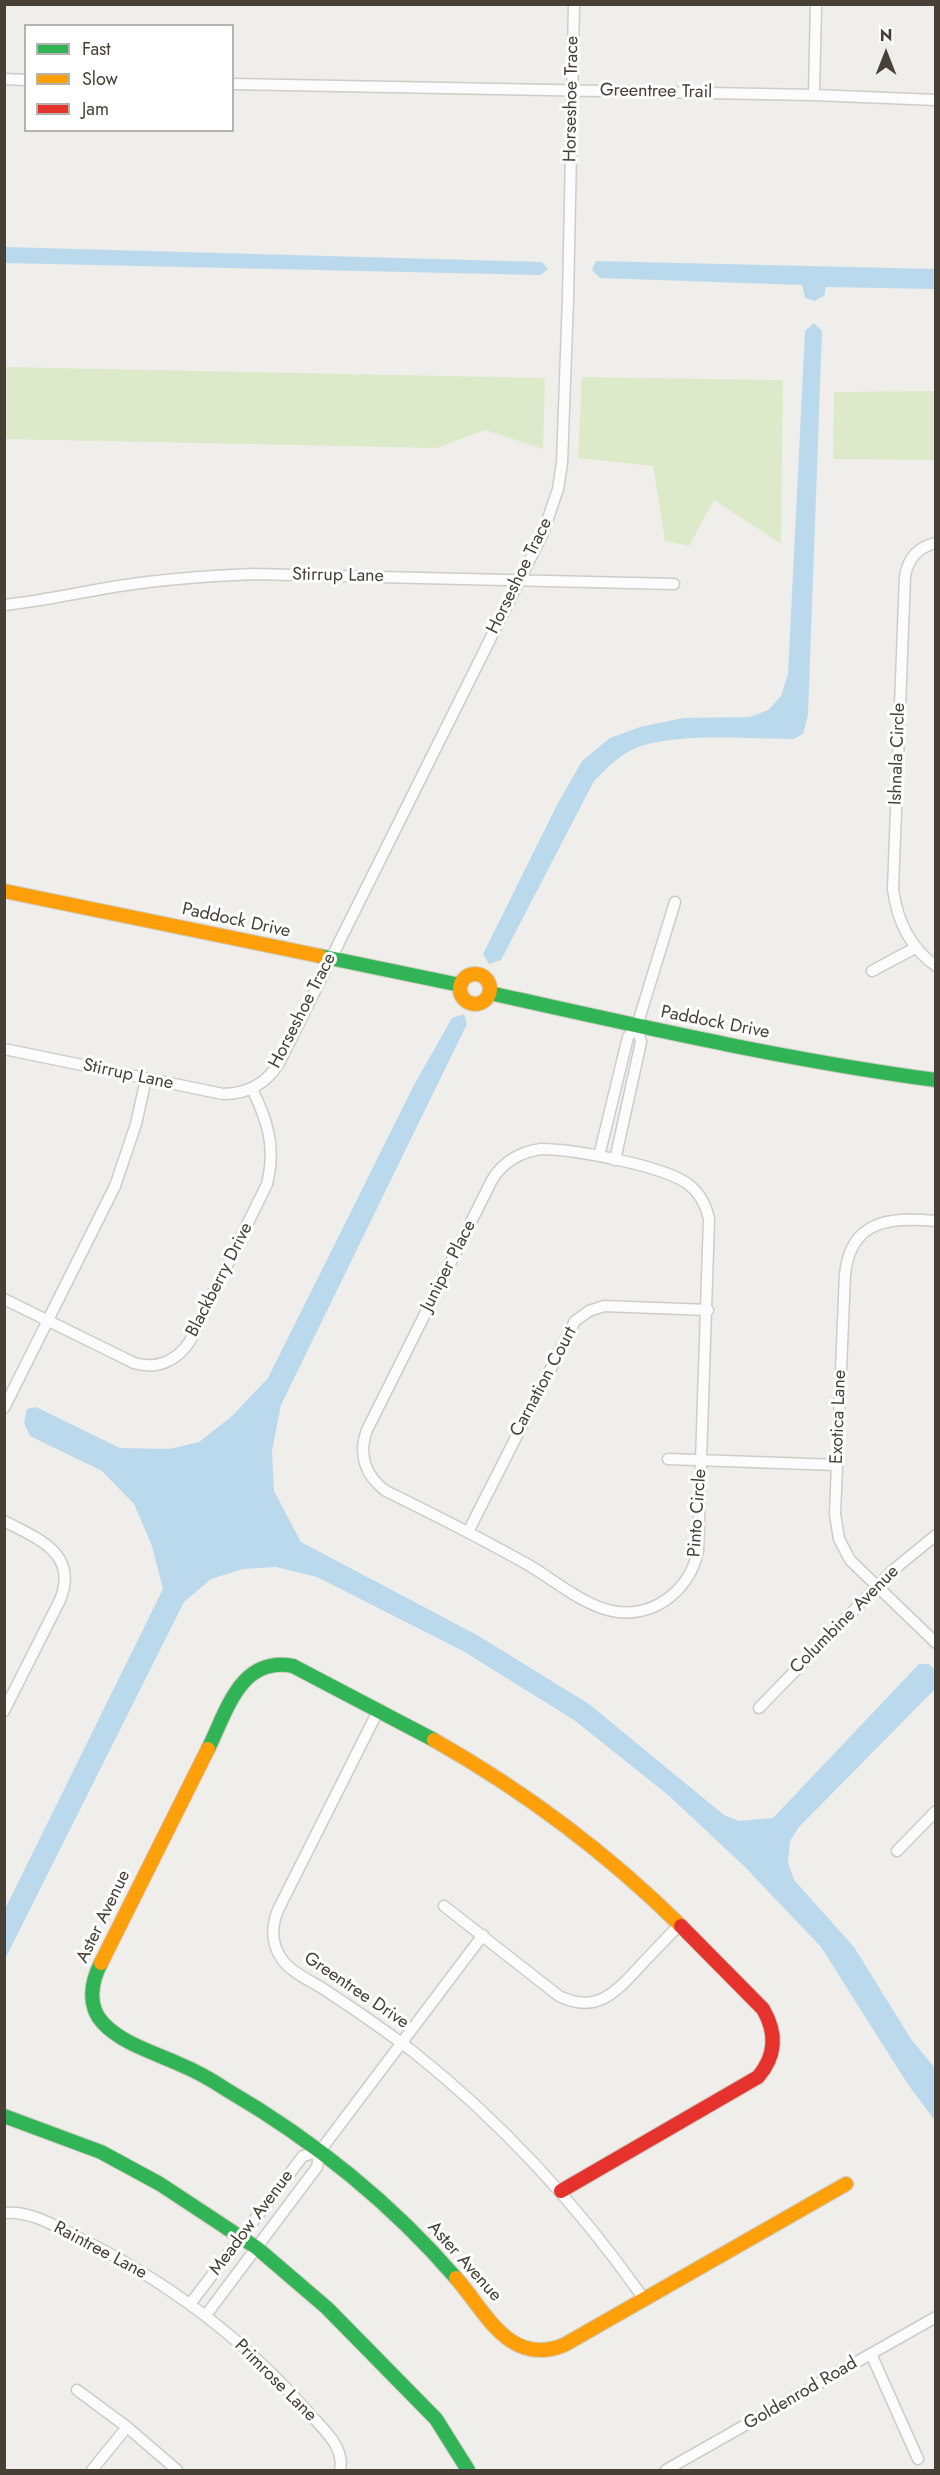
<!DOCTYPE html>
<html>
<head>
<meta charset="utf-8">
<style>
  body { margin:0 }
  #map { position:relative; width:940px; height:2475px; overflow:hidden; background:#f0eeea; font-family:Jost,sans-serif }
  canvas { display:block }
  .frame { position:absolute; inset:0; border:6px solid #464036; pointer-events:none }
  .legend { position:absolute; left:24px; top:24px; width:210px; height:108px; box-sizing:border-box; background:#fff; border:2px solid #b5b3af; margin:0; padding:8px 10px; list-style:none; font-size:18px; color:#464036 }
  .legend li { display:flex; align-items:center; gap:12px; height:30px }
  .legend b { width:30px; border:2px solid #b5b3af }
  .north { position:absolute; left:856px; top:24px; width:60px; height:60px; -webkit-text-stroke:4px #fff; paint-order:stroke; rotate:0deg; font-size:16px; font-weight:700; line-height:24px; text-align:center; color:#464036 }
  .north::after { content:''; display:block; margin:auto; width:21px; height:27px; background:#464036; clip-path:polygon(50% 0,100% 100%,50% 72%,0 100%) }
</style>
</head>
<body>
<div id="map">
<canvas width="940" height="2475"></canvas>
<div class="frame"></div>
<ul class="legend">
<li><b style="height:8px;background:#30b455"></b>Fast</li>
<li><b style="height:8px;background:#ff9f0a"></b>Slow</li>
<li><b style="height:8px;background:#e5322d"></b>Jam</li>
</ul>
<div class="north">N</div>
</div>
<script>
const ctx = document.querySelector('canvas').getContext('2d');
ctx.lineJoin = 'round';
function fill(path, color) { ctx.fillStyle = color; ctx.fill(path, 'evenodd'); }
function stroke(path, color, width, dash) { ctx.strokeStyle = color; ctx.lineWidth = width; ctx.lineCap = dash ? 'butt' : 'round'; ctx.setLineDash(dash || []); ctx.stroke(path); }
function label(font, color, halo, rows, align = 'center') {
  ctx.font = font + ' Jost,sans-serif'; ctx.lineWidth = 6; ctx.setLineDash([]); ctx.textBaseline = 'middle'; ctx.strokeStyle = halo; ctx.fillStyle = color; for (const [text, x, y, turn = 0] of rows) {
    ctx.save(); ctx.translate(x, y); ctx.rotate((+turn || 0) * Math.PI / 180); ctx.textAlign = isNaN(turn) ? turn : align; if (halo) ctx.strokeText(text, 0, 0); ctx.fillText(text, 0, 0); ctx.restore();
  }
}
fill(new Path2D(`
  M5,367l540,11 -2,71 -58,-19 -48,18 -432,-9z
  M582,377l201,3 -2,164 -67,-44 -25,46 -24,-5 -12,-75 -75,-8z
  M935,391v69l-102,-1 1,-67z`), '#ddeaca');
fill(new Path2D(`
  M5,247l537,15 6,7 -8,6 -535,-12z
  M596,261l339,8v20l-109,-2 -2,9 -10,5 -9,-3 -3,-13 -202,-7 -8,-8z
  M814,323l8,8 -14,384 -5,19 -9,5c-46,0 -110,-6 -153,7 -19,6 -33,21 -47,35l-93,179 -12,4 -6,-10 74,-149 25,-44 28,-23 30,-11 43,-9 67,-1 18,-7 13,-14 7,-22 17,-343z
  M464,1014l3,10 -186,381 -9,46 2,40 27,51 176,93 112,69 135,111 15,6 34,-3 146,-154h10l6,6v19l-136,138 -9,14 -2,21 6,18 60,67 57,92 24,29v53l-28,-38 -86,-136 -77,-81 -76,-71 -94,-75 -111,-69 -146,-74 -41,-10 -33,2 -32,10 -27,23 -179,357v-50l158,-320 -11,-43 -18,-42 -32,-33 -72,-35 -6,-13 3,-14 9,-2 84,41 49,1 30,-7 32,-25 37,-39 146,-293 38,-67z`), '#bbd9ed');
const street = new Path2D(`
  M4,79l22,1
  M232,84l582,11 122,5
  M814,95l2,-91
  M936,543c-18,4 -28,16 -31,33l-12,313c4,31 16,58 43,77
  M4,605c39,-4 77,-13 115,-19 45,-7 89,-10 134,-12l421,10
  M872,971l43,-23
  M4,1049l219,45c24,0 43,-10 56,-31l264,-530 15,-44 4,-26 6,-164 6,-295
  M541,1149c32,0 123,17 147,35 12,9 18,21 21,35l-11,332c-8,37 -40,65 -80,61 -33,-4 -64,-33 -93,-49 -45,-25 -92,-49 -139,-72 -21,-15 -28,-37 -19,-61l125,-250c11,-18 28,-28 49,-31z
  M599,1156l29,-119 9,-11 38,-124
  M615,1160l26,-118 -4,-16
  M936,1221c-45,-4 -85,-2 -91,53l-10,240 4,25 11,21 86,83
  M4,1299l130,64c23,7 43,-2 56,-22l77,-157c9,-36 1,-63 -15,-95
  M4,1408l111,-222 21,-62 10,-45
  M668,1459l169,6
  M4,1521c34,18 75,32 56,79l-56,111
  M468,1532l107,-211 14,-10 15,-5 104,4
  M759,1708l133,-137 44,-36
  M379,1709l-101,201c-7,17 -7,36 6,52 10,12 27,19 41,28 29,19 58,39 86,60 91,72 167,155 233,249
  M897,1851l39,-40
  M444,1906l115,90c38,19 58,-5 82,-31 13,-14 26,-27 39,-41
  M320,2151l163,-216
  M4,2213c26,-3 51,13 73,24 89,43 167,102 232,176 14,16 36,34 31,57
  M190,2304l113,-148 17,-5 -3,16 -111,148
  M871,2354l47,105
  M77,2390l50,37 50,43
  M92,2470l35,-43
  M666,2470l270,-153`);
const fast = new Path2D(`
  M320,956l140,29
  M490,993c148,33 296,67 446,87
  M208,1749c19,-38 32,-93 85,-83l141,74
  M101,1963c-10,19 -14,43 2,60 18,20 52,30 76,41 17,7 33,16 48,26 86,50 164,113 229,188
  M4,2116l97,36 59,32 97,64 70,60 109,111 32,51`);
const slow = new Path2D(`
  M4,891l316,65
  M460 989a15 15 0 1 1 30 0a15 15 0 1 1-30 0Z
  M434,1740c90,51 173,113 247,186
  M101,1963l107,-214
  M456,2278c30,34 53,89 108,67l282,-161`);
const jam = new Path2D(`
  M561,2191l197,-114c18,-21 19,-44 5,-68l-82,-83`);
stroke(street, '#ceccc7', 13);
stroke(fast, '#cfcbc1', 16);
stroke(slow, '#cfcbc1', 16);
stroke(jam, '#cfcbc1', 16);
stroke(street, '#fdfcfc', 10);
stroke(fast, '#30b455', 14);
stroke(slow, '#ff9f0a', 14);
stroke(jam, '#e5322d', 14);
label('18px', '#464036', '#fff', [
  ["Greentree Trail",656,92,1],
  ["Horseshoe Trace",572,99,-89],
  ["Stirrup Lane",338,576,1],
  ["Horseshoe Trace",520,576,-64],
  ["Ishnala Circle",898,754,-88],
  ["Paddock Drive",236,921,12],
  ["Horseshoe Trace",303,1011,-63],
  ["Paddock Drive",715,1023,11],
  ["Stirrup Lane",128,1075,12],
  ["Juniper Place",449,1266,-63],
  ["Blackberry Drive",220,1280,-63],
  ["Carnation Court",544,1382,-62],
  ["Exotica Lane",839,1417,-88],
  ["Pinto Circle",698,1513,-86],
  ["Columbine Avenue",845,1620,-45],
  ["Aster Avenue",104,1917,-64],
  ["Greentree Drive",356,1991,34],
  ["Meadow Avenue",252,2223,-53],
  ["Raintree Lane",100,2251,28],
  ["Aster Avenue",464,2262,48],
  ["Primrose Lane",275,2381,45],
  ["Goldenrod Road",801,2394,-30]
]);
</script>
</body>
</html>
